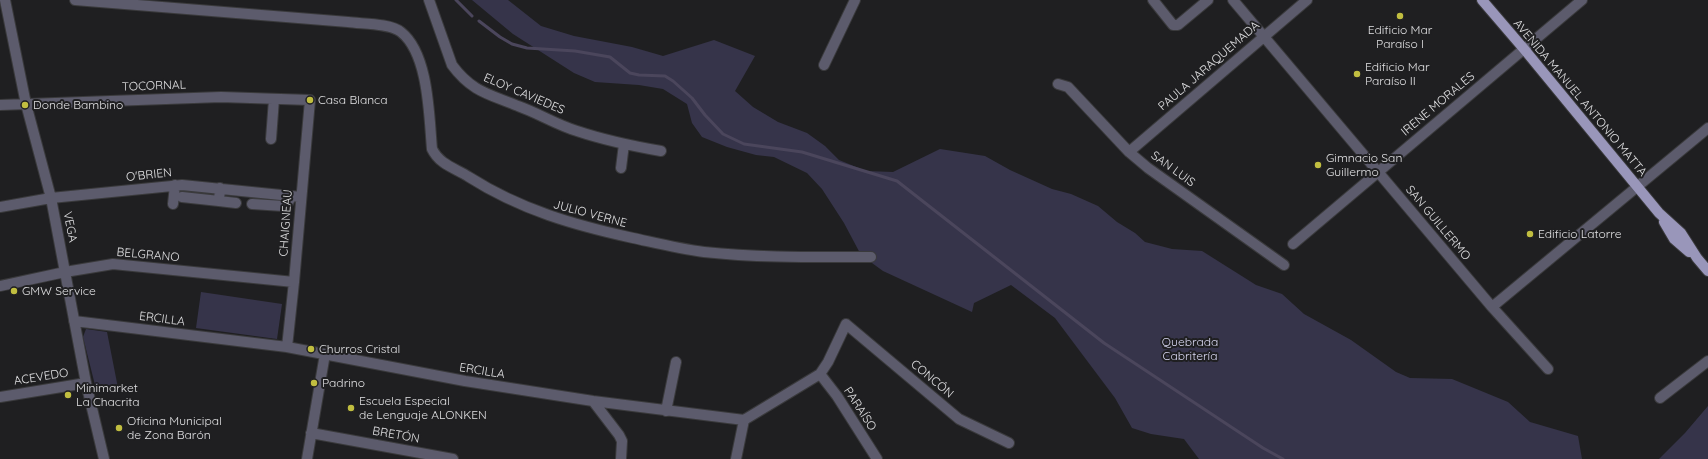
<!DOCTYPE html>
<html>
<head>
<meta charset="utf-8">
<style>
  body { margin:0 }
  canvas { display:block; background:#1f1f21 }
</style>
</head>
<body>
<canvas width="1708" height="459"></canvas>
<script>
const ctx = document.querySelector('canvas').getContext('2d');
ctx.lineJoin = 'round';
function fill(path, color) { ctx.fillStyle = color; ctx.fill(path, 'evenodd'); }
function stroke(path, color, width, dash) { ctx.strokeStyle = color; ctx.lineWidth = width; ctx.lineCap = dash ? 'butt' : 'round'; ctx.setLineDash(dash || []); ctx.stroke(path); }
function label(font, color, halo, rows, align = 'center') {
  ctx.font = font + ' Quicksand,sans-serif'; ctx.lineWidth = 4; ctx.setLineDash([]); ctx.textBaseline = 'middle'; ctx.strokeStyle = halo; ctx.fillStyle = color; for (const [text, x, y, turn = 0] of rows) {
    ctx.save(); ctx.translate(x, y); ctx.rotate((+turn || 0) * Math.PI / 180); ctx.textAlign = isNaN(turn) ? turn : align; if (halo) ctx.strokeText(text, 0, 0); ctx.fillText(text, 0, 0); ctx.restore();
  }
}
fill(new Path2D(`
  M472,0h36l33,26 33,10 58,11 31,9 51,-16 41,16 -20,35 18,16 25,15 29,11 18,13 14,14 27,11 27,1 47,-23 45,7 25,14 42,19 19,5 27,12 19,16 18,11 10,9 27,7 30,2 54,34 26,9 22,20 47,26 45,32 14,6 42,1 56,23 22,20 48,14 4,23h-383l-15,-20 -33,-5 -19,-6 -17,-30 -60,-80 -44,-33 -37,18 -2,9 -89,-41 -22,-16 -17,-32 -22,-34 -15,-16 -33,-16 -18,-2 -29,-8 -25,-10 -10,-14 -5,-19 -24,-15 -24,-4 -44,-3 -21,-9 -61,-39z
  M201,292l81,12 -5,35 -81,-11z
  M86,329l21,3 11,56 -21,5 -14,-56z
  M1708,406v53h-49l26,-26z`), '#36344a');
stroke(new Path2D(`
  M456,0l16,16
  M479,21l21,16 12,7 15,4 48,3 35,6 20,16 9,2 26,1 8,5 19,17 13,17 18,19 21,10 58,8 95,29 207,162 159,105 20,11`), '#4b465c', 3);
const minor = new Path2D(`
  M5,0l21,104 25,94 35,185 18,76
  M75,0l273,22c14,2 42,1 53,10 28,22 28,85 31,117 8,16 23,19 37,28 52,33 105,48 164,61 23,5 47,11 71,14 55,6 111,5 167,5
  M429,0l23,65c20,27 37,29 66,41 20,7 39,19 59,25 27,9 55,15 84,20
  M1153,0l20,25h5l30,-25
  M1233,0l259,307 56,62
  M824,65l31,-65
  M1058,84l10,3 61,65 19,16 136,97
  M0,105l221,-8 89,3 -16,182 -7,65
  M271,139l3,-40
  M1129,152l178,-152
  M621,168l3,-24
  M182,197l37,4 1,-13
  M219,201l17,2
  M173,204l2,-19
  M252,204l31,2 5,-3 3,-7
  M0,207l51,-9 131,-13 119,12
  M1293,244l289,-244
  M0,286l65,-14 48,-8 181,18
  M1492,307l216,-179
  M74,321l213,26 178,34 128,20 151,19 76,-46 8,-12 18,-38 113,95 50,24
  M820,374l17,22 40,63
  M0,397l86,-14
  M1660,398l48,-37
  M593,401l26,34 3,6 -1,18
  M666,411l10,-49
  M311,433l142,26
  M307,459l18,-105
  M736,459l8,-39`);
const major = new Path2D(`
  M1482,0l42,49 135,164 22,20 16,25 11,13
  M1664,222l10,17 15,13`);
stroke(minor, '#3a3a3c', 12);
stroke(major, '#3a3a3c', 12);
stroke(minor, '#5c5b6c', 10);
stroke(major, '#9996ba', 10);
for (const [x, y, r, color] of [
  [1400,16,4,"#c1be40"],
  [1357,74,4,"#c1be40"],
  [310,100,4,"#c1be40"],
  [25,105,4,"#c1be40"],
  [1318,165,4,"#c1be40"],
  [1530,234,4,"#c1be40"],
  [14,291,4,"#c1be40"],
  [311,349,4,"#c1be40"],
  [314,383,4,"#c1be40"],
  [68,395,4,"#c1be40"],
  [351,408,4,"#c1be40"],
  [119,428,4,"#c1be40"]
]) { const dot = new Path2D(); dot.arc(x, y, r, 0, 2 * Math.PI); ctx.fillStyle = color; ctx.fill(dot); stroke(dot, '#1f1f21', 1.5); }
label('12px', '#e0e0e2', '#1f1f21', [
  ["Edificio Mar",1400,30,"center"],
  ["Paraíso I",1400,44,"center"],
  ["Edificio Mar",1365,67],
  ["Paraíso II",1365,81],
  ["Casa Blanca",318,100],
  ["Donde Bambino",33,105],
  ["Gimnacio San",1326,158],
  ["Guillermo",1326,172],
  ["Edificio Latorre",1538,234],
  ["GMW Service",22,291],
  ["Churros Cristal",319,349],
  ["Padrino",322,383],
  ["Minimarket",76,388],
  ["La Chacrita",76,402],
  ["Escuela Especial",359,401],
  ["de Lenguaje ALONKEN",359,415],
  ["Oficina Municipal",127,421],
  ["de Zona Barón",127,435]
], 'left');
label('12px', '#e0e0e2', '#1f1f21', [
  ["PAULA JARAQUEMADA",1209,66,-41],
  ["TOCORNAL",154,86,-2],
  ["ELOY CAVIEDES",524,94,23],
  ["AVENIDA MANUEL ANTONIO MATTA",1580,98,50],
  ["IRENE MORALES",1438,104,-40],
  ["SAN LUIS",1173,169,36],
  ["O'BRIEN",149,175,-6],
  ["JULIO VERNE",590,214,15],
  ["CHAIGNEAU",286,223,-86],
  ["SAN GUILLERMO",1438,223,50],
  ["VEGA",70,227,79],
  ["BELGRANO",148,255,5],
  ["ERCILLA",162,319,7],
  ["ERCILLA",482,371,9],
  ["ACEVEDO",41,377,-9],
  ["CONCÓN",932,379,40],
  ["PARAÍSO",860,409,57],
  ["BRETÓN",396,435,10]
]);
label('12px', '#dbdaf4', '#1f1f21', [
  ["Quebrada",1190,342],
  ["Cabritería",1190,356]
]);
</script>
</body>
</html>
